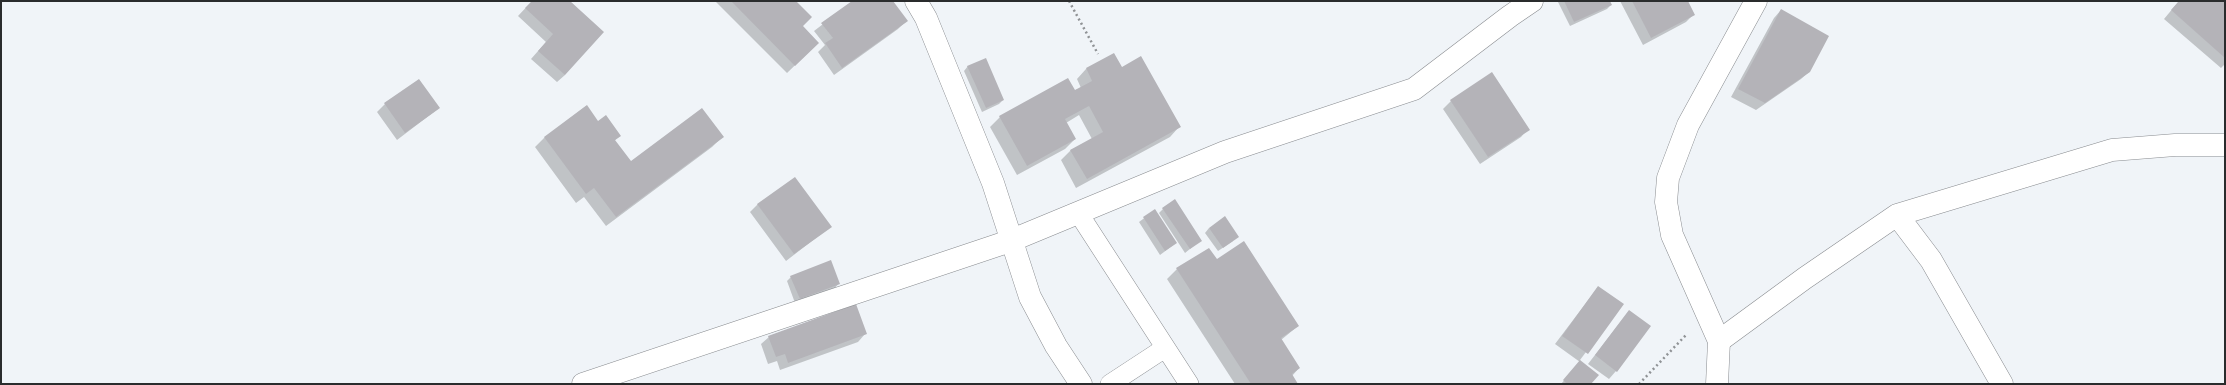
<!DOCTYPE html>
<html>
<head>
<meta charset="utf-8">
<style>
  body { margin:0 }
  #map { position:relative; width:2226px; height:385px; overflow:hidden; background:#f0f4f8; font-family:Commissioner,sans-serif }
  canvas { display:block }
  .frame { position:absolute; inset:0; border:2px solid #2a2c2d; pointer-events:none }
</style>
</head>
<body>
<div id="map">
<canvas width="2226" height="385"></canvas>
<div class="frame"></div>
</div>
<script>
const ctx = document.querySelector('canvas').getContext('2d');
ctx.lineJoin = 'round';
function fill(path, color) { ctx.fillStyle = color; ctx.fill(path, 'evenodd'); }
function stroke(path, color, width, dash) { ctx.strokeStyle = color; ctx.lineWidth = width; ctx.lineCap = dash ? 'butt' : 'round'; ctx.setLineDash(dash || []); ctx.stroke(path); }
fill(new Path2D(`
  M532,1h37l-4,74 -8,7 -26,-23 15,-17 -28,-26z
  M715,1h79l7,25 17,17 -31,30z
  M853,1h39l14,20 -8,8 -64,46 -16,-23 7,-7 -11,-14z
  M1609,1l2,4 -4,4 -37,17 -12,-24z
  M1620,1h67l7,13 -8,8 -43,23z
  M2179,1h46v63l-4,4 -57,-49z
  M1781,10l29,61 -9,8 -45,31 -25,-13 43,-79z
  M1114,54l7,14 58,59 -9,10 -94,51 -15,-28 10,-10 21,-11 -13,-24 -13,8 9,16 -10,10 -48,26 -27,-48 10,-10 81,-29 -4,-9 9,-10z
  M968,66l35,34 -4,4 -17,8 -18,-41z
  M1451,101l77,28 -7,8 -41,27 -37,-55z
  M385,104l54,4 -42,32 -20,-28z
  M586,106l12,16 22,14 -6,5 16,22 92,-26 -10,10 -106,79 -22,-29 -8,6 -41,-56 9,-9z
  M758,204l72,23 -44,34 -36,-49z
  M1163,209l38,31 -16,13 -26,-40z
  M1155,210l21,33 -16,12 -21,-33z
  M1209,228l24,13 -15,10 -13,-18z
  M1177,269l121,57 -17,14 18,28 -7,8 5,8h-62l-68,-105z
  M791,277l48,6 -4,5 -40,15 -8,-22z
  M1598,287l24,17 -42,56 10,24h-29l19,-22 -25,-18z
  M1629,311l-13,60 -7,8 -21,-15z
  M865,334l-7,8 -78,28 -3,-9 -9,3 -7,-20 8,-7z`), '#0003');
fill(new Path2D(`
  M532,1h38l34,31 -39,43 -27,-24 15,-17 -28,-26z
  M731,1h65l16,16 -9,9 16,17 -24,23z
  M852,1h41l15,20 -66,47 -17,-25 8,-5 -12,-15z
  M1564,1h46l2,4 -38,17z
  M1632,1h56l7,14 -44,23z
  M2179,1h46v57l-54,-48z
  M1781,9l48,27 -19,36 -45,31 -27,-14z
  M1114,53l8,14 19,-11 40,71 -94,52 -17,-29 33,-18 -14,-26 -24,13 11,20 -49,27 -28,-50 69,-38 7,12 17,-9 -6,-13z
  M986,58l18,42 -18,8 -19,-42z
  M1492,72l38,58 -42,27 -38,-57z
  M419,79l21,29 -35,25 -21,-30z
  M587,105l11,16 8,-6 15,21 -6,4 16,21 71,-53 22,29 -108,80 -22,-29 -8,6 -42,-57z
  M795,177l37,50 -38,27 -37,-50z
  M1175,199l27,42 -12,8 -28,-41z
  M1155,209l22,34 -12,8 -22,-34z
  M1225,216l14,21 -16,11 -14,-20z
  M1244,241l55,85 -18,12 19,30 -8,6 6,10h-47l-75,-116 33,-20 8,11z
  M831,260l9,24 -40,15 -10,-23z
  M1598,286l26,18 -36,50 -26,-18z
  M856,304l11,30 -79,29 -3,-9 -9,3 -8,-21z
  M1629,310l22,16 -34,46 -22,-17z
  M1580,360l19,15 -8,9h-24l-4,-4z`), '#b4b3b8');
const lane = new Path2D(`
  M1079,214l110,170
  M1110,384l55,-36`);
const street = new Path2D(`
  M916,1l10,17 67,165 37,114 26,49 25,38
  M1897,215l34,45 71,124
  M1719,341l86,-63 92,-63 215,-65 63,-5h50
  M583,384l427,-143 215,-89 189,-63 96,-73 22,-15`);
const secondary = new Path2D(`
  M1717,384l2,-43 -47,-106 -6,-33 2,-24 20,-53 68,-124`);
stroke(lane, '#888b8f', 20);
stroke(street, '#888b8f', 23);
stroke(secondary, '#888b8f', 23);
stroke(new Path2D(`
  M1069,1l29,53
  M1639,384l47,-49`), '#8f9295', 2.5, [2, 3]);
stroke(lane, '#fff', 19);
stroke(street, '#fff', 22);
stroke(secondary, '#fff', 22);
</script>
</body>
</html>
